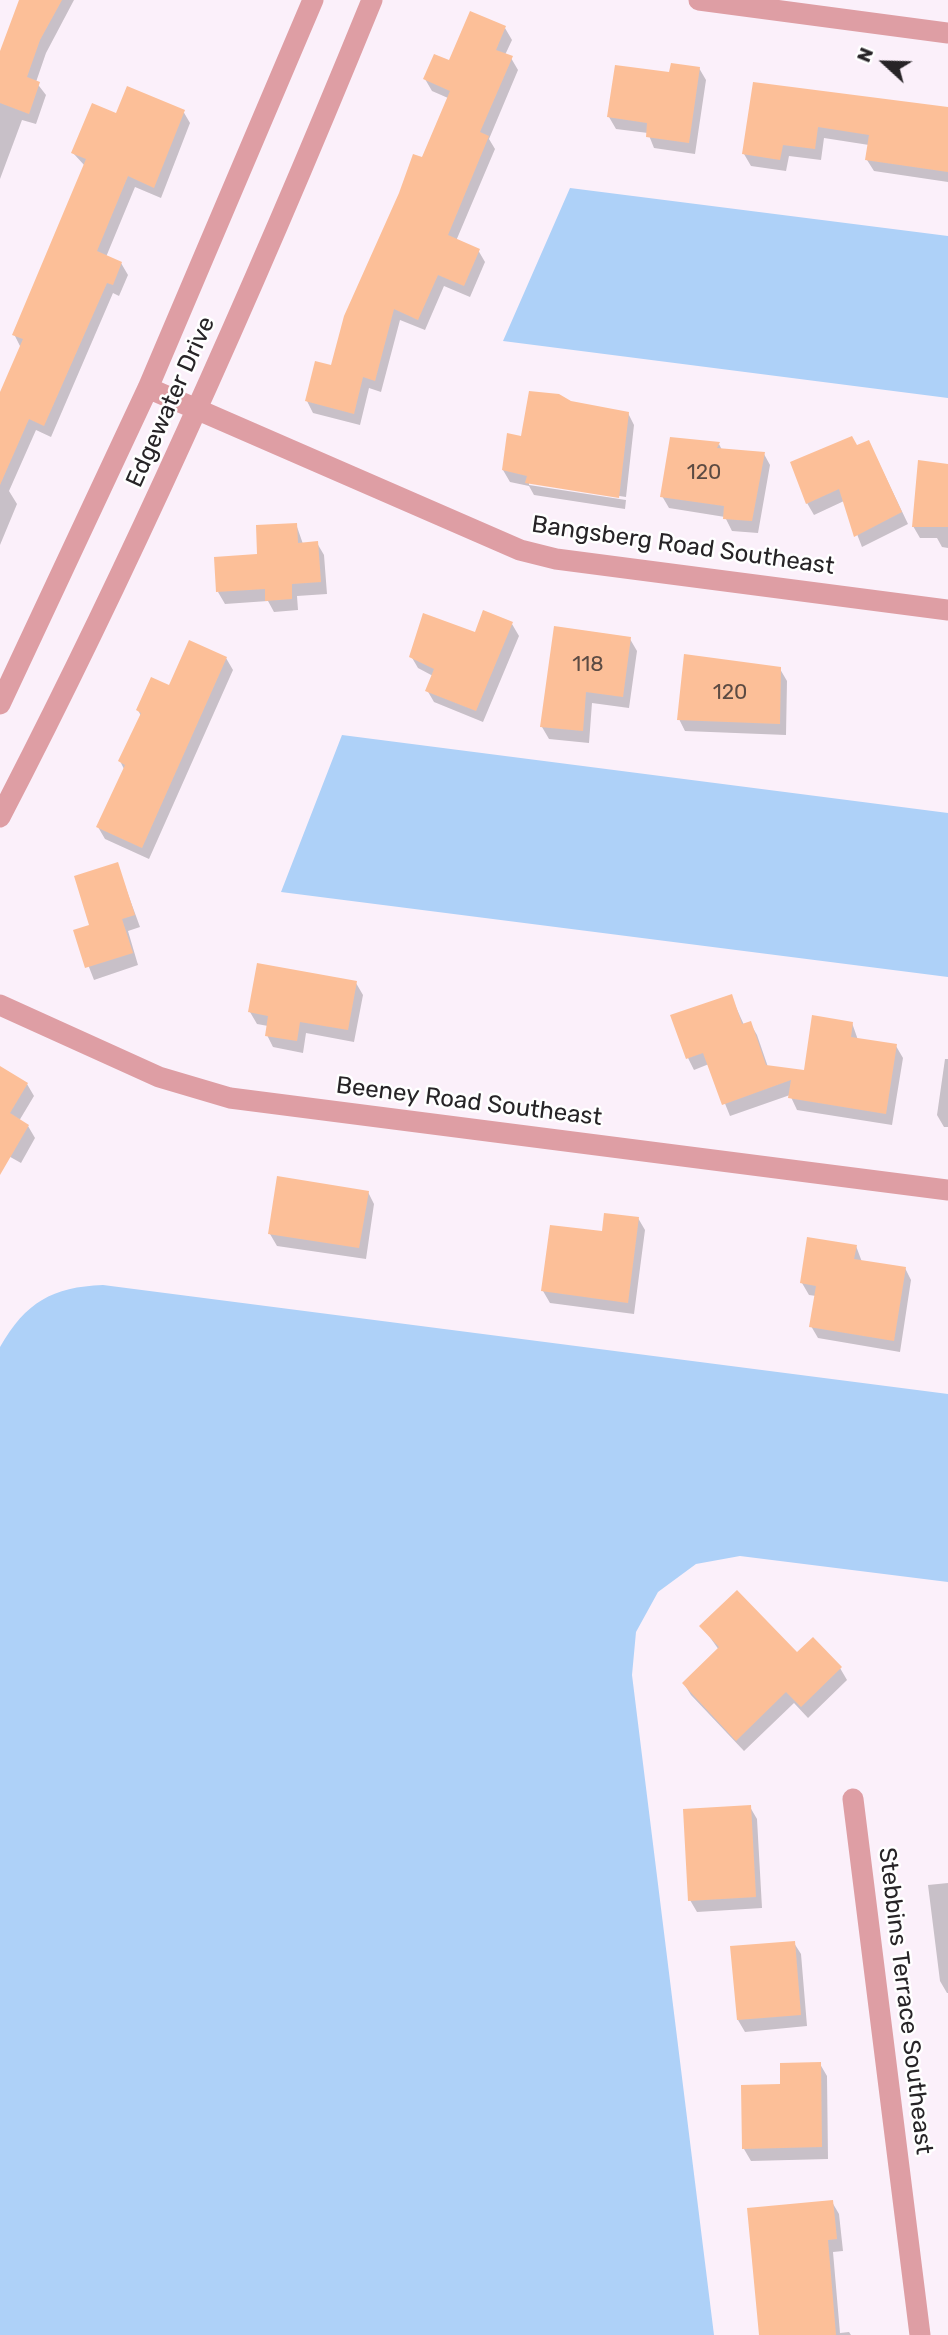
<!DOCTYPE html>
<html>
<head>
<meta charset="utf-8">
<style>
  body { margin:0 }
  #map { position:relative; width:948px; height:2335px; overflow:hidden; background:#fbf0fa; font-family:Rubik,sans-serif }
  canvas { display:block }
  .north { position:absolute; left:850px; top:28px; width:70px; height:70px; -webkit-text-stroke:5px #fff; paint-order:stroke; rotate:292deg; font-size:19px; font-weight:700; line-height:28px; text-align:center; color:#272427 }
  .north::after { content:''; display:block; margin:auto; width:24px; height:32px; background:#272427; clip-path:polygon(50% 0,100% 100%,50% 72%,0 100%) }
</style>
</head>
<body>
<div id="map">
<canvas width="948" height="2335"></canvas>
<div class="north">N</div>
</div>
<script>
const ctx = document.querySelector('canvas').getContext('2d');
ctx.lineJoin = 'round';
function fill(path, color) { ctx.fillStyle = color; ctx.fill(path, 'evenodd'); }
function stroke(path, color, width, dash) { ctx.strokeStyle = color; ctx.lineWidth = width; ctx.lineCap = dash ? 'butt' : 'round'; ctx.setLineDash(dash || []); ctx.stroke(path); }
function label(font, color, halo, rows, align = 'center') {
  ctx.font = font + ' Rubik,sans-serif'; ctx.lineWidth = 5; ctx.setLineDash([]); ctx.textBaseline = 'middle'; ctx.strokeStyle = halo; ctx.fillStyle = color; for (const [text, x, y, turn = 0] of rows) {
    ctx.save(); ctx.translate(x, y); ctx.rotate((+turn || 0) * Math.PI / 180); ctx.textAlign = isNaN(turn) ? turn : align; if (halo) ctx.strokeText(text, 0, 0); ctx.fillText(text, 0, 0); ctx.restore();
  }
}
fill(new Path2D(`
  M570,188l378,48v162l-445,-57z
  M342,735l606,78v164l-667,-85z
  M103,1285l845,109v188l-208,-26 -44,8 -38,28 -22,40 -4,43 82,660h-714v-988c26,-45 52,-60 103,-62z`), '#aed1f8');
fill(new Path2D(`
  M20,0h54l-28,53 -10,29 10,13 -10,29 -14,-4 -22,59v-123z
  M505,28l7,12 -7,15 6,3 7,12 -29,69 6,10 -39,92 22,9 7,12 -15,35 -26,-11 -19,44 -25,-10 -19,72 -12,-4 -9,37 -47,-12 -6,-12 25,-34 116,-269 -16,-7 -7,-12z
  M699,68l7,12 -11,74 -41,-6 -6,-15 -32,-4 -7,-12 62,-43z
  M755,84l193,26v72l-74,-11 -7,-11 2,-15 -45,-7 -3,22 -32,-4 -3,15 -35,-5 -7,-12z
  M183,111l7,12 -29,75 -26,-11 -29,70 15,6 7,12 -9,21 -6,-3 -62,144 -15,-7 -27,61 8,13 -17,41v-149l21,-48 -7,-14 71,-168 -12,-13 44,-38z
  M570,403l58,10 6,12 -8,72 -97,-15v3l97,15 -1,9 -91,-14 -5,-9 -19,-4 -7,-12 19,-32z
  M869,442l39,82 -46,23 -18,-46 -30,14 -7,-12 50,-56z
  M719,444l3,6 42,4 6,11 -12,68 -26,-2 -7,-14 -56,-9 -7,-12z
  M948,466v82l-6,-1 -5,-9h-17l-7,-12z
  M296,524l7,20 14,-1 7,12 3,39 -30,2 1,14 -24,2 -6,-11 -43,3 -7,-12z
  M512,624l7,12 -36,86 -49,-20 -7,-12 6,-14 -15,-8 -7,-12z
  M630,639l7,12 -8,57 -37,-5 -3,40 -40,-4 -7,-12z
  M226,658l7,12 -84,189 -44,-20 -7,-12 26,-58 -4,-8 21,-45 -3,-6 31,-23z
  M780,669l7,12 -1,54 -101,-4 -6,-12z
  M117,864l23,63 -12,4 10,34 -44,15 -19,-49 17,-5z
  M356,983l7,12 -9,47 -48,-9 -3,20 -30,-6 -6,-12 1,-9 -11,-2 -7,-12z
  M731,996l13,29 6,-2 7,12 11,32 37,5 47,-49 6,17 38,6 7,12 -11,67 -95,-15 -7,-15 -60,21 -21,-52 -15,6 -6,-12z
  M945,1059h3v68h-4l-7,-12z
  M0,1068l27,16 7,12 -15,25 9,5 7,12 -14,25 -16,-9 -5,9z
  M368,1192l6,12 -8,55 -89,-13 -7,-12z
  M638,1218l7,12 -11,84 -84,-11 -7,-12 60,-58z
  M856,1246l6,16 43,6 6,12 -11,72 -82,-14 -7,-12 5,-30 -7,-1 -7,-12z
  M702,1626l138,42 7,12 -39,38 -14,-15 -50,48 -53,-56 -7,-11 35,-34z
  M750,1807l7,12 5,89 -65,4 -7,-12z
  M948,1883v110h-1l-7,-12 -12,-96z
  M794,1943l7,11 6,72 -62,6 -7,-12z
  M820,2064l7,12 1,83 -77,2 -7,-12 38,-64z
  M832,2202l7,12 4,37 -10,1 7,81 9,-1 2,3h-84z`), '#0003');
fill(new Path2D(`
  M19,0h43l-22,40 -13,37 13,5 -11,32 -29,-11v-52z
  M470,11l36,15 -10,24 17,6 -33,76 9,4 -41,99 32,14 -16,37 -26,-11 -20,45 -24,-11 -19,72 -12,-4 -9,37 -49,-13 10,-40 16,4 13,-49 55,-123 14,-39 9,3 28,-66 -27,-12 11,-25 15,6z
  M671,63l29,4 -11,76 -43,-6 1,-14 -40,-6 8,-52 54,7z
  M753,82l195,25v65l-83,-12 4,-25 -51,-8 -3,22 -32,-4 -3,15 -38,-6z
  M127,86l58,24 -31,78 -26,-12 -31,75 25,11 -9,23 -6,-2 -63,143 -15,-7 -29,66v-93l23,-53 -11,-4 74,-176 -15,-6 21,-50 24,10z
  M529,391l30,3 12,7 58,11 -10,86 -94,-15 2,-7 -25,-6 5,-37 14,3z
  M852,436l5,9 12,-5 33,72 -48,25 -15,-48 -33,15 -16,-42z
  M670,437l50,5 -3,6 48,4 -13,69 -29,-2 1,-13 -64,-9z
  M918,460l30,4v63h-36z
  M297,523l1,20 20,-2 3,41 -29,2v15l-27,2v-12l-49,3 -2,-35 43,-3 -1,-29z
  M483,610l30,12 -37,89 -51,-20 9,-22 -25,-12 14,-44 52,19z
  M554,626l77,11 -8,60 -37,-5 -3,39 -43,-4z
  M189,640l38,17 -85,191 -46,-21 29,-62 -7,-4 23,-48 -5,-3 15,-33 18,8z
  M684,654l97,13 -1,57 -103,-4z
  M118,862l17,53 -13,4 11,34 -48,15 -12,-38 16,-5 -15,-49z
  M257,963l100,18 -9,49 -48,-8 -3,19 -32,-5 3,-20 -20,-4z
  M732,994l10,30 9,-3 15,44 38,5 8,-55 41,7 -2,15 46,7 -11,70 -98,-16 3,-18 -69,25 -19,-52 -17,6 -16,-44z
  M0,1066l28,17 -18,30 19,12 -29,50z
  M277,1176l92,15 -10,57 -91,-14z
  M604,1213l35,4 -11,86 -87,-12 9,-66 52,6z
  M807,1237l50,8 -3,14 52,8 -12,74 -85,-14 7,-41 -16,-3z
  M737,1590l60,62 16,-15 29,30 -41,40 -15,-15 -50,49 -54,-58 37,-36 -20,-21z
  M751,1805l5,92 -68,4 -5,-92z
  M795,1941l6,74 -64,5 -7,-74z
  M821,2062l1,85 -80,2 -1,-64 39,-1v-21z
  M833,2200l4,39 -9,1 8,95h-77l-12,-127z`), '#fcbf98');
stroke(new Path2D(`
  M699,0l249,33
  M148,388l372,162 36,9 392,51
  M0,704l148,-316 165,-388
  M0,817c138,-266 259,-540 372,-817
  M0,1005l159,72 71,21 718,92
  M853,1799l67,536`), '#de9ea4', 21);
label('21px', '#5c4b43', null, [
  ["120",704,473],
  ["118",588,665],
  ["120",730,693]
]);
label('24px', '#272427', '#fff', [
  ["Edgewater Drive",171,402,-66],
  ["Bangsberg Road Southeast",683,546,8],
  ["Beeney Road Southeast",469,1102,7],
  ["Stebbins Terrace Southeast",905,2001,83]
]);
</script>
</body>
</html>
